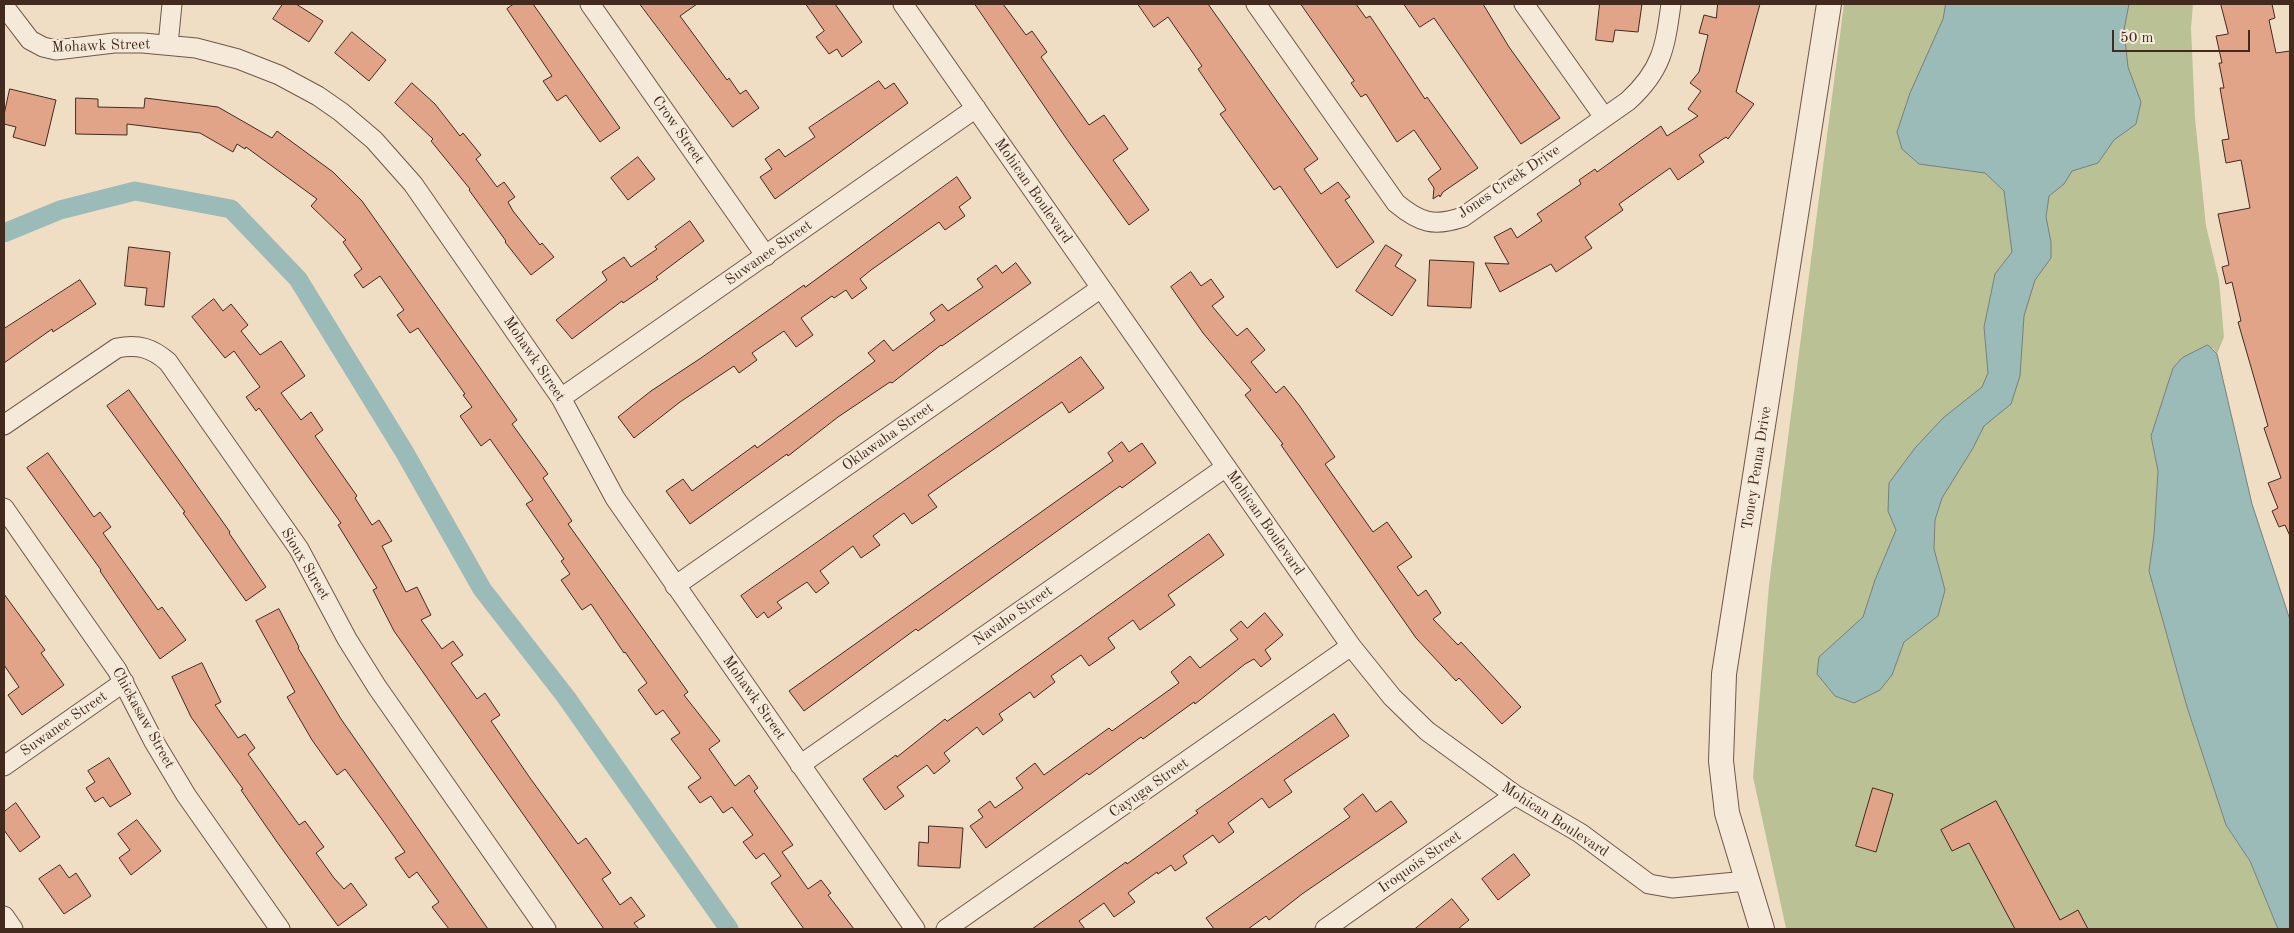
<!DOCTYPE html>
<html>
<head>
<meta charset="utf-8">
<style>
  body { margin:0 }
  #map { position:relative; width:2294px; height:933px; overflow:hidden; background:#f0dec4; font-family:"Old Standard TT",serif }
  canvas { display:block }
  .frame { position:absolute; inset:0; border:5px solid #422a1f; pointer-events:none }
  .scale { position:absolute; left:2112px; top:30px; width:138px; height:22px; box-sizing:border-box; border:2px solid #422a1f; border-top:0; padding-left:6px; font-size:15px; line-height:18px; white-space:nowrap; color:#422a1f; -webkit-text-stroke:4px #f5ead9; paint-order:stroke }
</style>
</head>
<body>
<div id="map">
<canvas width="2294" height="933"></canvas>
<div class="frame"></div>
<div class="scale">50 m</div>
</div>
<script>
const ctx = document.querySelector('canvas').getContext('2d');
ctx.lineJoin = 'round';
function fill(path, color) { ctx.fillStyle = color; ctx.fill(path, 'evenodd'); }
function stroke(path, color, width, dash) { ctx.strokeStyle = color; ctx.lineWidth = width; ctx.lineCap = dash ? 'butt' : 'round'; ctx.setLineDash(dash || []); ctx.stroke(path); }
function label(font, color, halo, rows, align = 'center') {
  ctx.font = font + ' "Old Standard TT",serif'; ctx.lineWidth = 4.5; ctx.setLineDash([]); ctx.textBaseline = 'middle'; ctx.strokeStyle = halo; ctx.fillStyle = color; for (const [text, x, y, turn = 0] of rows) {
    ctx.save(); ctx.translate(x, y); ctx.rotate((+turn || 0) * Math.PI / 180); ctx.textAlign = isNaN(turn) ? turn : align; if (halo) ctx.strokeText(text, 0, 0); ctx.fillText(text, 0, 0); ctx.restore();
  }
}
fill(new Path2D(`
  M1844,4h349l-2,24 4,90 11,108 13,54 5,57 -7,17 -4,-6 -51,56 -11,32 7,35 -4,64 -5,36 38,136 39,118 24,36 28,68 -492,-1 -33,-151 16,-192z`), '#b9c195');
const water = new Path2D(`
  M1946,4h183l-5,26 4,37 13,35 -5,22 -22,16 -16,23 -26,8 -8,13 -15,12 -3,21 5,25v16l-16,22 -11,36 -4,60 -9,28 -27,22 -11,22 -31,50 -7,22 -1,29 11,41 -7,26 -34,26 -12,33 -12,15 -26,13 -19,-7 -18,-22 2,-17 44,-40 12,-37 21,-50 -8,-19 1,-28 26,-35 28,-30 39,-31 6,-14 -4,-46 11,-53 17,-22 -8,-61 -19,-18 -66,-9 -17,-15 -5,-17 13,-39 33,-74z
  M2208,345l9,9 35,150 38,116v309h-12l-28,-68 -24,-36 -39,-118 -38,-136 5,-36 4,-64 -7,-35 22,-68 9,-10z`);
fill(water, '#9bbbb8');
stroke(water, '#77817b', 1);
stroke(new Path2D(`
  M4,233l56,-23 75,-19 96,18 67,70 107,174 77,136 84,108 163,232`), '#9bbbb8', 19);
const building = new Path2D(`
  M283,4h13l27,17 -14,21 -36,-23z
  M514,4h19l87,124 -20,14 -34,-47 -9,6 -14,-20 9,-5 -45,-67z
  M640,4h57l-17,12 47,64 2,-2 11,16 6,-4 13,18 -26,19z
  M806,4h29l27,38 -20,15 -5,-8 -8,5 -13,-17 8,-6z
  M975,4h28l23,31 6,-4 15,21 -6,5 48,68 15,-10 24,34 -15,11 36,50 -20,15 -61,-84z
  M1138,4h70l110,155 -14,10 17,25 17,-12 12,15 -5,3 29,42 -37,26 -57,-82 -6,4 -54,-76 6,-4 -28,-41 4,-3 -34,-49 -14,10z
  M1301,4h55l10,14 4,-2 55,83 2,-2 51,71 -35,24 -3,5 -1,-2 -6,4 1,-11 -6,-9 13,-10 -27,-39 -17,12 -31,-48 -5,3 -10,-14 3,-2z
  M1404,4h79l26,43 51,71 -39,26 -87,-126 -14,9z
  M1600,4h42l-4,28 -23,-2 -2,12 -17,-2z
  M1718,4h42l-24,88 18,12 -26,35 -2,-2 -27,18 5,7 -26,18 -8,-12 -51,36 4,6 -38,27 7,11 -36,24 -5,-8 -51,28 -15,-29 24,1 -15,-27 17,-9 6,10 25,-17 -5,-7 44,-30 -2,-4 16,-11 2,3 64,-46 6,10 31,-20 -10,-7 13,-18 -11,-8 9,-11 9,-37 -9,-2 5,-18 12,3z
  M2221,4h51l3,14 -6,2 7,33 14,-2v485l-5,-11 -6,2 -7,-16 6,-3 -10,-25 13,-5 -17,-50 4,-2 -30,-104 3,-1 -9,-39 -6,2 -4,-17 7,-2 -11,-51 32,-6 -9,-48 -15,3 -4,-23 7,-1 -9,-51h4l-5,-25h3l-6,-27 12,-2z
  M352,32l34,28 -17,21 -34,-28z
  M879,81l6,8 9,-6 14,20 -133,96 -15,-22 12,-8 -7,-10 14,-10 6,8 30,-20 -6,-9z
  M412,83l23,21 25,32 3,-3 18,22 -5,4 21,28 7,-5 11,15 -7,5 5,9 27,34 2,-2 12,14 -23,18 -26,-33 1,-1 -37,-51 1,-1 -39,-48 2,-2 -38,-36z
  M10,89l46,11 -11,46 -32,-9 3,-10 -12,-3v-9z
  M76,98l22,1v8l46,1 1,-10 73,9 54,31 5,-7 56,41 29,29 155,219 -5,4 36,50 -5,4 29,43 -4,3 120,168 -4,3 36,46 -11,8 26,37 14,-11 9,13 -4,3 39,54 -11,7 26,37 13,-9 10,13 -3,2 26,34h-50l-33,-46 10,-7 -17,-23 -8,6 -13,-17 10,-7 -21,-28 -9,6 -12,-17 -11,7 -12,-16 13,-9 -30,-39 9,-6 -17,-23 -7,5 -18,-25 9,-7 -22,-31 -1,1 -33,-49 -9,6 -21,-30 9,-6 -9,-13 3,-2 -38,-55 7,-4 -43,-61 -9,7 -21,-30 12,-9 -9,-12 2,-1 -47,-66 -8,5 -13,-18 7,-5 -24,-34 -17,12 -9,-13 8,-6 -19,-27 3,-2 -35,-34 6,-7 -71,-52 -1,2 -8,-5 -4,8 -33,-19 -73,-9v11l-51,-1z
  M638,157l17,22 -27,21 -17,-22z
  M957,177l14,21 -12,9 6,9 -20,14 -6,-8 -68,48 -11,9 7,9 -15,11 -6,-9 -12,8 -2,-2 -31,22 12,17 -17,12 -12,-16 -32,22 5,7 -18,13 -5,-7 -54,36 -46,36 -16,-21 33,-26 50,-33 103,-73 1,2z
  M690,221l14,20 -48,36 2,2 -35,24 -1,-2 -50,38 -16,-19 51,-40 -5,-8 22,-15 7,10 26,-18 -2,-2z
  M1386,245l16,10 -7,11 21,14 -24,36 -36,-25z
  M129,247l41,5 -6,55 -19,-2 2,-17 -22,-2z
  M1430,260l44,2 -3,46 -43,-2z
  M1016,263l15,20 -89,63 -1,-1 -49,38 -2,-1 -52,35 -50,39 -1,-2 -97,70 -24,-33 17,-12 9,12 63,-46 2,3 118,-87 -7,-8 16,-13 9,11 42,-31 -5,-7 12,-9 6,7 35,-24 -6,-8 19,-14 6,8z
  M1191,272l10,14 10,-7 13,18 -12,9 25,30 10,-8 18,22 -14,12 25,31 8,-7 15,19 36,52 -10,7 48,68 14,-10 25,35 -15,10 21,29 8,-6 15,23 -8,6 25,26 3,-3 60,65 -19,17 -43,-46 -3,3 -40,-43 -135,-193 2,-1 -38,-49 6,-5 -48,-57 -32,-46z
  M80,280l16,24 -43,28 -1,-3 -48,34v-34z
  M214,299l9,12 8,-7 17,21 -7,6 19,24 21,-14 24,35 -24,17 20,27 10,-8 12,18 -8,6 42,60 -2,2 17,27 7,-5 13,21 -10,5 24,46 11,-5 14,28 -10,5 21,29 11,-8 10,14 -12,8 26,36 8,-6 15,22 -9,6 39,57 48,66 8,-6 25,35 -9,6 18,26 11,-8 14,19 -11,7 5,6h-35l-210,-298 -21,-41 4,-2 -39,-63 3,-2 -82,-115 -3,3 -10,-14 14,-10 -26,-36 -9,7 -33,-41z
  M1081,357l23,31 -35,25 -7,-11 -107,74 -27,19 9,12 -25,17 -8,-11 -31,23 7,9 -19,13 -8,-12 -33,25 9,12 -13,10 -9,-11 -30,20 5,6 -14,10 -4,-6 -7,6 -16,-22z
  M129,390l101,142 -1,1 37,54 -20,14 -63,-88 2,-1 -78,-106z
  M1122,442l7,10 13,-9 14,20 -34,25 -2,-2 -202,145 -2,-2 -112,82 -15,-20 324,-230 -5,-8z
  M48,453l46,64 6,-5 11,15 -8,6 55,77 4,-3 24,33 -26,19 -60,-88 1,-1 -74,-102z
  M1209,534l15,21 -56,40 7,10 -35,25 -7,-10 -25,18 7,10 -26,18 -8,-11 -30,21 4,6 -21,16 -4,-6 -31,22 4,6 -20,15 -6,-8 -33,26 6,8 -16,13 -7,-9 -30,22 7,9 -19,14 -22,-31 33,-24 1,2 48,-38 2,2z
  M4,594l41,56 -4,3 23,32 -42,30 -14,-20 11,-8 -15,-22z
  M279,609l20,38 -1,1 43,71 147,210h-39l-17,-22 7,-5 -22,-30 -8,6 -14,-20 10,-6 -24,-34 -36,-49 -8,6 -25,-35 -25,-43 8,-5 -39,-71z
  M1265,613l18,22 -18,15 6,9 -10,8 -7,-8 -9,5 -50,40 -1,-2 -51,37 -2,-2 -52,38 -2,-2 -101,75 -16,-22 13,-9 -5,-7 12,-9 5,7 28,-20 -7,-10 19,-15 9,12 65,-47 3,3 67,-48 -8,-11 19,-16 10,12 38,-29 -8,-9 11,-9 6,7z
  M202,663l19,39 -6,3 23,33 7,-4 10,14 -7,6 51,71 6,-4 19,26 -8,6 18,25 10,11 7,-6 16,22 -29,21 -61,-84 -36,-52 2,-1 -52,-72 -19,-40z
  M1334,714l15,22 -65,44 8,12 -23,16 -7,-10 -34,25 6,9 -15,11 -6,-8 -30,21 4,7 -12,8 -4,-6 -13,9 -1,-2 -29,21 7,9 -21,15 -10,-14 -25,18 6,8h-53l94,-67 1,2 71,-51 -2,-2z
  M109,758l22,36 -21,13 -7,-10 -8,5 -9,-14 9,-6 -7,-11z
  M1873,788l20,6 -17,58 -20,-6z
  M1363,794l13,18 15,-11 16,21 -105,72 -33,26 -3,-4 -18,13h-34l-8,-11 144,-101 -6,-8z
  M1996,801l64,119 18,-10 10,19h-73l-46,-86 -17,8 -11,-21z
  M16,803l24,34 -20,15 -16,-22v-18z
  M137,820l24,31 -30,24 -12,-17 11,-8 -12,-16z
  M929,826l34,2 -3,40 -42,-2 1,-24 9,1z
  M1514,854l16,21 -32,25 -16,-21z
  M60,865l9,13 7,-5 15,23 -27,18 -25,-35z
  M1452,899l17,21 -11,9h-43z`);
fill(building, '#e1a488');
stroke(building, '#422a1f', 1);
const minor = new Path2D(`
  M590,4l176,252
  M903,4l448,642 41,51 35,34 88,64 65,38 69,51 23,4 75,-7
  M1256,4l140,199c24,20 38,24 67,14l165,-116c34,-31 37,-53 43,-97
  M1524,4l80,113
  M4,6l26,34 13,7 13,3 58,-7h29l53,5 42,11 41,16 39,21 23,16 33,28 39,44 148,214 54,100 300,431
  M168,45l4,-41
  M561,398l415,-290
  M4,425l113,-77c22,-4 35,0 51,14l131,187 48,90 30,48 169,242
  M4,508l113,162 36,70 33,55 94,134
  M675,586l426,-298
  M800,765l426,-298
  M4,766l120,-84
  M4,916l9,13
  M946,929l405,-283
  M1325,929l190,-134`);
const tertiary = new Path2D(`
  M1762,929l-35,-116 -6,-52 3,-87 105,-670`);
stroke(minor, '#6e5748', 21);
stroke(tertiary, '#6e5748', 26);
stroke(minor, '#f5ead9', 19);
stroke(tertiary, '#f5ead9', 24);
label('15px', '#422a1f', '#f5ead9', [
  ["Mohawk Street",101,46,-2],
  ["Crow Street",678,130,55],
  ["Jones Creek Drive",1509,182,-34],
  ["Mohican Boulevard",1033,191,55],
  ["Suwanee Street",769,253,-35],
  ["Mohawk Street",534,359,56],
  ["Oklawaha Street",888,437,-35],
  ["Toney Penna Drive",1757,468,-81],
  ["Mohican Boulevard",1265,523,55],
  ["Sioux Street",305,564,59],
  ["Navaho Street",1013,616,-35],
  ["Mohawk Street",754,698,55],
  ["Chickasaw Street",143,718,61],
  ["Suwanee Street",64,724,-35],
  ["Cayuga Street",1149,788,-35],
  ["Mohican Boulevard",1555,820,33],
  ["Iroquois Street",1420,862,-35]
]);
</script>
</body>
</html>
